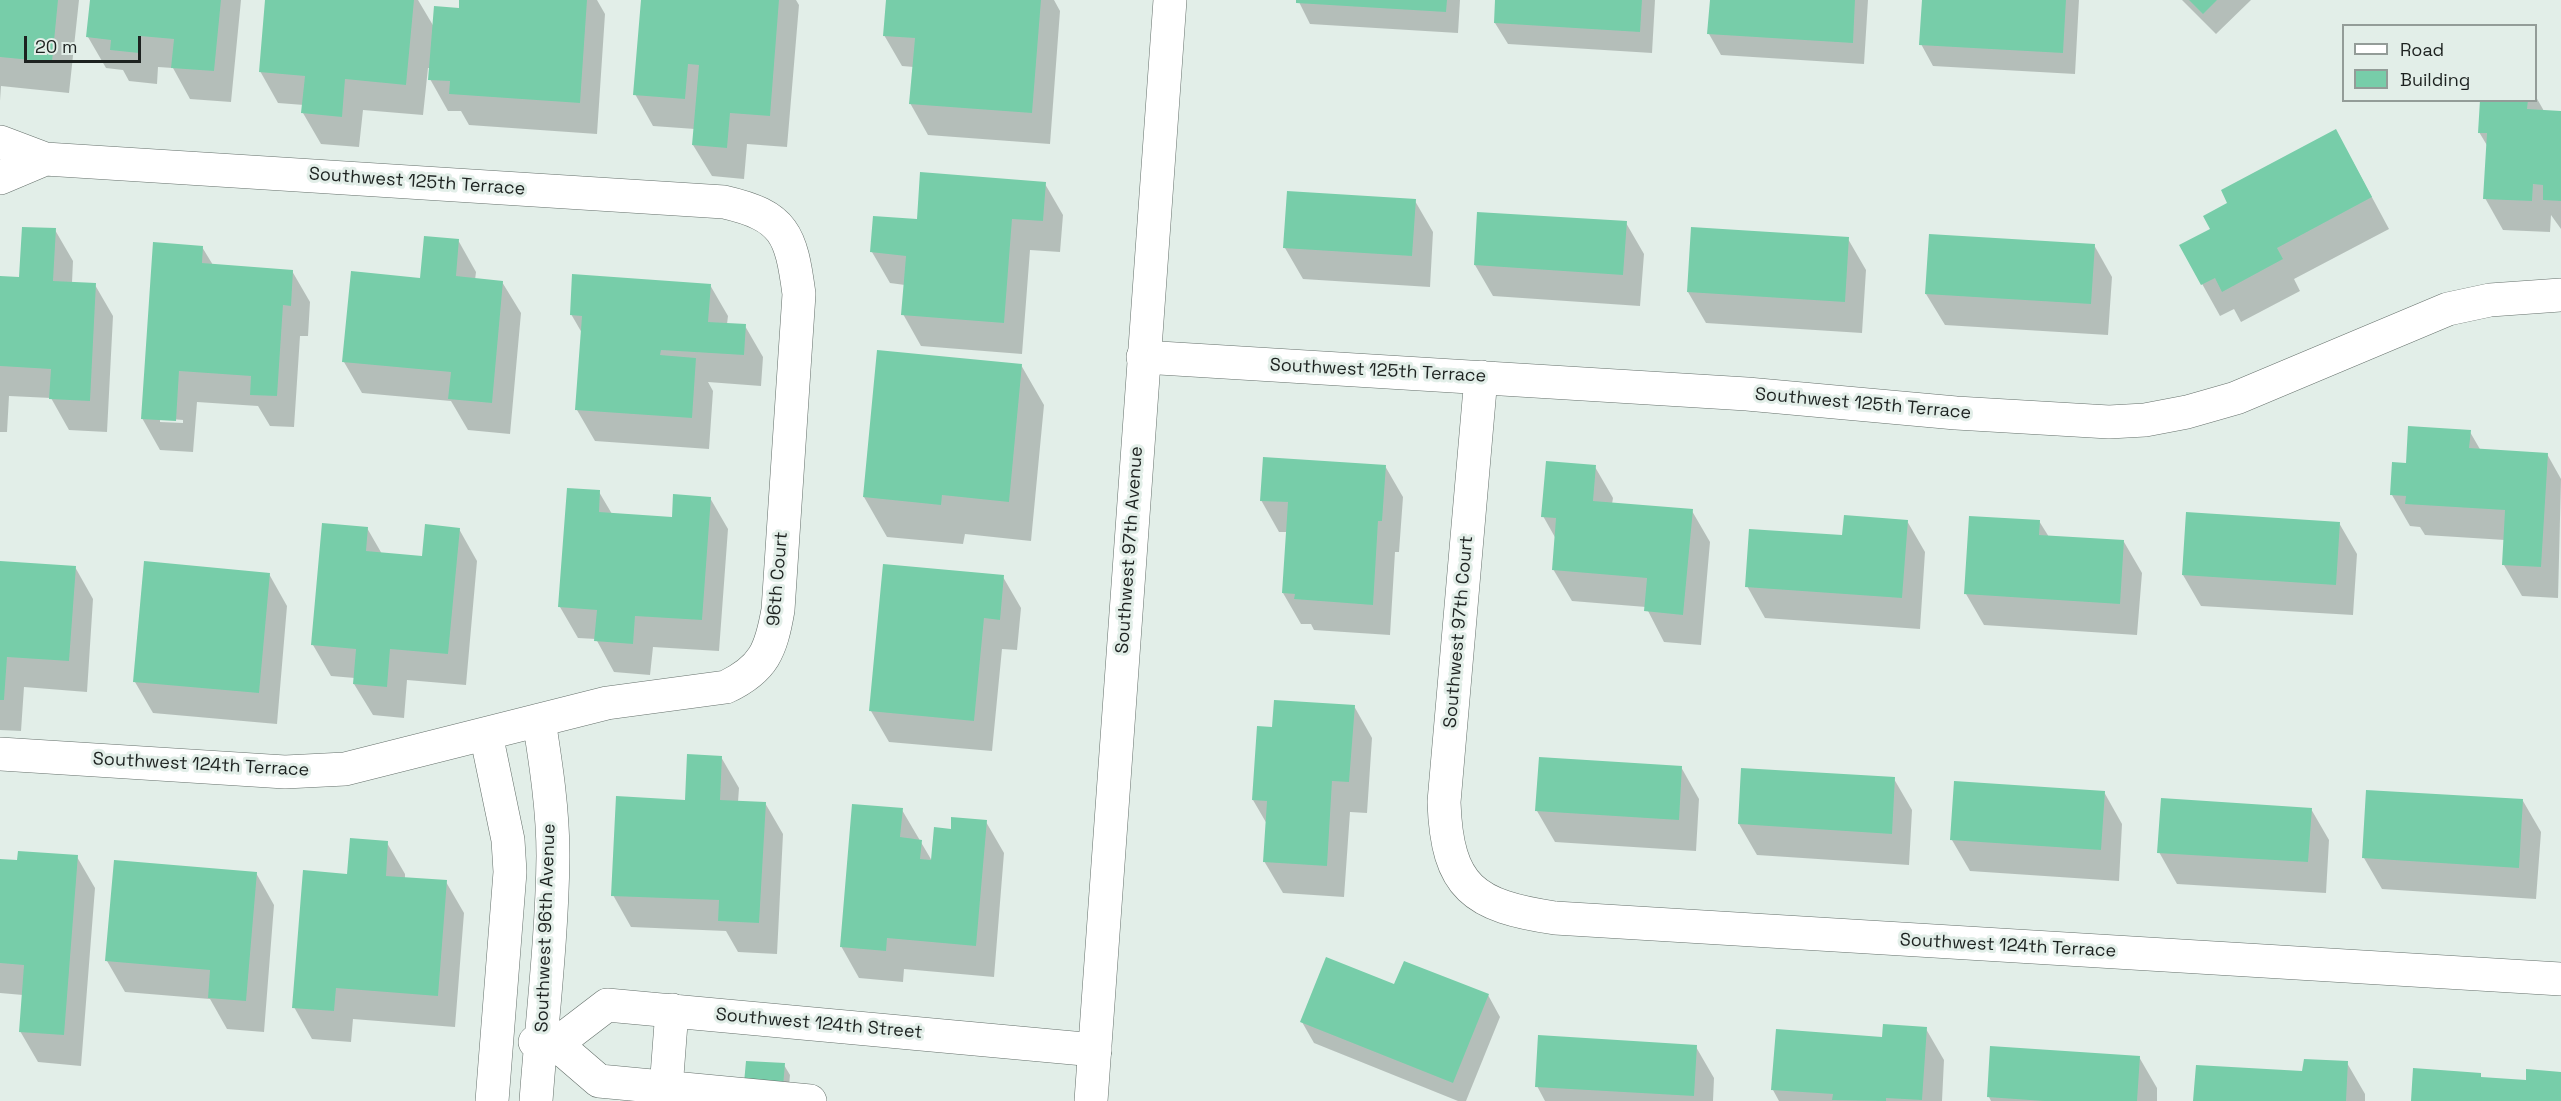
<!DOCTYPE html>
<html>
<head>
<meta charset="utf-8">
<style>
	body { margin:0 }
	#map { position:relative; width:2561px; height:1101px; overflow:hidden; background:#e2eee8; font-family:"Space Grotesk",sans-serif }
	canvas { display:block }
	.legend { position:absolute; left:2342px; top:24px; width:195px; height:78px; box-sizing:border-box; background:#e2eee8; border:2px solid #939c98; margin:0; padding:8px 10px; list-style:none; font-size:18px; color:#1d2220 }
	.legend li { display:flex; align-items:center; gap:12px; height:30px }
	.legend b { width:30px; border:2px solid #939c98 }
	.scale { position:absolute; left:24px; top:36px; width:117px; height:27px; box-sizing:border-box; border:3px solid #1d2220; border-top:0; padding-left:8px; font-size:18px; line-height:21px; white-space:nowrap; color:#1d2220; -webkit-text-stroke:4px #e2eee8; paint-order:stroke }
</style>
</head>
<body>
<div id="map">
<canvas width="2561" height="1101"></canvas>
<ul class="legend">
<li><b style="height:8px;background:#fff"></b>Road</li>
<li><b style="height:16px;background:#77cda9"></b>Building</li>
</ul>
<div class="scale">20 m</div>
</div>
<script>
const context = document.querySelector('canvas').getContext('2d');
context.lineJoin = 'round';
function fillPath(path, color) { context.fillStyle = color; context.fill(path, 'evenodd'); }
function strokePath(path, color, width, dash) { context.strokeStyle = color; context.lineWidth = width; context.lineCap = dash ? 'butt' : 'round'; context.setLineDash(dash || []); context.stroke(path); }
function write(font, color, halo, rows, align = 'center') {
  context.font = font + ' "Space Grotesk",sans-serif'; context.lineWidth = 6; context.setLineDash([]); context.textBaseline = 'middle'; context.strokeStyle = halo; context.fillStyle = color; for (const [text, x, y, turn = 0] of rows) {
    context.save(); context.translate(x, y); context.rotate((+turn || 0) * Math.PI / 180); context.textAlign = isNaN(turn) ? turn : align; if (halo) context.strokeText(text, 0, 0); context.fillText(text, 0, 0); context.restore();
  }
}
const shadow = new Path2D(`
	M0,0H79L69,93L1,86L0,101Z
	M92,0H241L231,102L190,99L173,68L158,67L157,84L129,81L123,70L106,68L88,37Z
	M267,0H418L434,27L460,9L461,0H597L605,14L597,134L469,125L461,111H448L430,79L431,68H428L423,115L363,110L359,147L321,144L303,113L304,105L278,103L260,71Z
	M643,0H796L799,5L787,147L747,144L744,179L712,176L693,145L695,129L653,126L635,94Z
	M887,0H1054L1060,11L1050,144L928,135L910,103L914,67L902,66L884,35Z
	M1298,0H1460L1458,33L1310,24Z
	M1497,0H1655L1652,53L1508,44L1495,23Z
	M1711,0H1868L1864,64L1721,55L1709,34Z
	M1924,0H2079L2075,74L1933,66L1921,44Z
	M2182,0H2251L2216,34Z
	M2536,97L2544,111L2561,112V229L2551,215L2550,232L2503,230L2485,198L2488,147L2479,132L2481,100H2536Z
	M2353,162L2389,229L2294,279L2300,291L2241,322L2234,309L2220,316L2181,246Z
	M1045,184L1063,215L1060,252L1030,250L1022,354L921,346L903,314L905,285L890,283L872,252L918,221Z
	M1415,201L1433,232L1430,287L1303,279L1285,248Z
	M1626,223L1644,254L1640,306L1493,296L1475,265Z
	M55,230L73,261L72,283L95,285L113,316L107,432L69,430L51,398L9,396L7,432H0V277L21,279Z
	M1848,239L1866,270L1862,333L1706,323L1688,292Z
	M458,240L476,272L475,280L502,282L521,313L510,434L468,430L451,401L362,393L344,362Z
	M2094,245L2112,277L2108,335L1945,325L1926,294Z
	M202,247L213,265L292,271L310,302L308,336H300L294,427L270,426L258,406L197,402L193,452L160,450L142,418ZM160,418L183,420V423L160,422Z
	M710,285L728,316L727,324L745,326L763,357L761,386L708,382L713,391L709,449L595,441L577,410L582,333L571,314Z
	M1021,365L1044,405L1031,541L965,534L963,544L887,537L864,497Z
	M2470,432L2481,451L2547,454L2561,479L2558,598L2522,596L2504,565L2505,540L2425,535L2420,527L2410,526L2392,495Z
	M1385,466L1403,497L1399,552H1395L1390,635L1314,630L1311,624H1301L1283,593L1287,532H1279L1261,500Z
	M1595,467L1613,498L1612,504L1692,511L1710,542L1701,645L1664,642L1646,607L1572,601L1553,569L1556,539L1543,516Z
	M599,492L612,514L673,518L710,498L728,529L719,651L653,647L650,675L614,672L596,639L578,638L560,607Z
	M1907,521L1925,552L1920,629L1765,618L1747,586L1843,537Z
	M2039,521L2049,537L2124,542L2142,573L2137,635L1984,625L1966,594Z
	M2339,523L2357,554L2353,615L2201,606L2183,575Z
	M367,528L382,554L424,557L459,529L477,561L466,685L407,680L404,718L373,715L354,684L355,678L331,676L313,645Z
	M0,562L75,567L93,599L87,692L24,687L21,731L0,730Z
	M269,574L287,606L277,724L153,713L135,682Z
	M1003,577L1021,608L1017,650L1002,649L992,751L889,742L871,711Z
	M1354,706L1372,738L1367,813L1350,812L1344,897L1283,893L1264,861L1267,824L1253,800L1273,728Z
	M721,757L739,788L738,802L765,803L783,834L777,954L738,952L726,931L631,927L613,895Z
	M1681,767L1699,799L1696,851L1555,842L1537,811Z
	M1894,779L1912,810L1909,865L1757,855L1739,824Z
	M2104,792L2122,824L2119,881L1970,871L1952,840Z
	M2523,801L2541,832L2536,899L2382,889L2364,858Z
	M2311,809L2329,840L2326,893L2177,884L2159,852Z
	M902,810L932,861L952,831L986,822L1004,853L994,977L904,969L903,982L859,978L841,946Z
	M387,843L405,874V879L446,882L464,913L455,1027L353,1019L351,1042L312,1039L294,1007L348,875Z
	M77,857L95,888L81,1066L38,1062L20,1031L23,995L0,993V861L19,862Z
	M256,873L274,905L264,1032L227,1029L210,999L125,992L107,961Z
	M1395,986L1488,995L1500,1017L1466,1101H1458L1314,1043L1302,1022Z
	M1926,1029L1944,1060L1942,1101H1779L1773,1090L1883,1039Z
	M1696,1047L1714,1078L1713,1101H1545L1537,1086Z
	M2139,1057L2157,1088V1101H1991L1989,1097Z
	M747,1062L784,1065L790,1075L788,1097Z
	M2347,1063L2365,1094V1101H2195Z`);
const building = new Path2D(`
	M0,0H58L52,62L0,57Z
	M90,0H221L214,71L171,68L174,39L140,36L139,53L110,50L111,40L86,37Z
	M265,0H414L406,85L345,79L342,117L301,113L305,76L259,72Z
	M459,0H587L580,103L449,94L450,81L428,80L434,6L459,8Z
	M641,0H779L770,116L730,113L727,148L692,145L699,65L688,64L685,99L633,95Z
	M886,0H1041L1032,113L909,104L915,38L883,36Z
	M1296,0H1447L1446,12L1296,3Z
	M1495,0H1642L1640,32L1494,23Z
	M1710,0H1855L1853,43L1707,34Z
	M1922,0H2066L2063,53L1919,45Z
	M2189,0H2217L2203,14Z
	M2480,100H2528L2527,109L2561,111V201L2543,200V185L2533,184L2532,201L2483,199L2487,133H2478Z
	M2336,129L2372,197L2277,248L2283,259L2222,292L2215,278L2201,285L2179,245L2210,229L2203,216L2227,203L2221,190Z
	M920,172L1046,182L1043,221L1012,219L1004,323L901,315L906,256L870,252L873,216L917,219Z
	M1287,191L1416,199L1412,256L1283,248Z
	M1477,212L1627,221L1623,275L1474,265Z
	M22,227L56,228L53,281L96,283L90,401L49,399L51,369L0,366V276L19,277Z
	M1691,227L1849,237L1845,302L1687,292Z
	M1929,234L2095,244L2091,304L1925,294Z
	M424,236L459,239L456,276L503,281L492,403L448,399L451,372L342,362L351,271L420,278Z
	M153,242L203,246L202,263L293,270L291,306L283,305L277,396L250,395L251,376L179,371L176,421L141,419Z
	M572,274L711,284L708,322L746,324L744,355L661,350L660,355L696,358L692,418L575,410L582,316L570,315Z
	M877,350L1022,364L1009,502L942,495L941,505L863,497Z
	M2408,426L2471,430L2469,448L2548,453L2541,567L2502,565L2505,510L2405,504L2406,496L2390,495L2392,462L2406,463Z
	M1263,457L1386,465L1382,521H1378L1373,605L1294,599L1295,594L1282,593L1288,502L1260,501Z
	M1546,461L1596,465L1593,501L1693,509L1683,615L1644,611L1647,578L1552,570L1556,518L1541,517Z
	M567,488L600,490L599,512L672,517L673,494L711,497L702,620L635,616L633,644L594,641L597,610L558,607Z
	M2186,512L2340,522L2336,585L2182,575Z
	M1844,515L1908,520L1902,598L1745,587L1749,529L1842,535Z
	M1969,516L2040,520L2039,535L2124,540L2120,604L1964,594Z
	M322,523L368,527L366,551L422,556L425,524L460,528L448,654L390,649L387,687L353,684L356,649L311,645Z
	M0,561L76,566L69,661L7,657L4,700H0Z
	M144,561L270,573L259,693L133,682Z
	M883,564L1004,575L1000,620L984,618L974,721L869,711Z
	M1274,700L1355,705L1349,782L1332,781L1327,866L1263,862L1267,801L1252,800L1257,726L1272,727Z
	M687,754L722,756L720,800L766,802L759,923L718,921L719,900L611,896L616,796L685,800Z
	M1539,757L1682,766L1679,820L1535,811Z
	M1741,768L1895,777L1892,834L1738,824Z
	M1954,781L2105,791L2101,850L1950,840Z
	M2366,790L2523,799L2519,868L2362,858Z
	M2161,798L2312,808L2308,862L2157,853Z
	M852,804L903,808L900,837L922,840L920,859L931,860L934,827L951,829V817L987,820L976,946L887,938L886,951L840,947Z
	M350,838L388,841L386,876L447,880L438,996L336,988L334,1011L292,1008L303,870L347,874Z
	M18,851L78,855L64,1035L19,1032L24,965L0,963V859L17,860Z
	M114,860L257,872L246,1001L208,998L210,970L105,961Z
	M1326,957L1394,984L1404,961L1489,994L1453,1083L1300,1022Z
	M1883,1024L1927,1027L1922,1100L1886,1098V1101L1832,1100L1833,1094L1771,1090L1776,1029L1882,1037Z
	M1538,1035L1697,1045L1694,1096L1535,1087Z
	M1990,1046L2140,1056L2137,1101H2044L1987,1097Z
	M2304,1059L2348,1061L2346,1101H2193L2196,1065L2302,1071Z
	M746,1061L785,1063L783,1087L744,1083Z
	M2413,1068L2481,1073V1077L2526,1080V1069L2561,1072V1101H2411Z`);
const street = new Path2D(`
	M0,142L45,159L724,202C785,216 791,234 799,294L778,610C771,650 764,669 726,687L607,703L345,769L285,772L0,754
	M0,178L45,159
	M1143,357L1747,394L1956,413L2109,422L2145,420L2187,412L2236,398L2448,309L2490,300L2561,295
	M1481,377L1444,802C1447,888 1474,906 1555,918L2561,979
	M486,734L508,840L510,872L492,1101
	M535,1042L556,1044L599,1081L810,1101
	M556,1044L607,1005L1095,1050
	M666,1089L672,1010
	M536,1101C542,1019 552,938 553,856C553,810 546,765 539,720`);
const secondary = new Path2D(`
	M1091,1101L1170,0`);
const streetNames = [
	["Southwest 125th Terrace",417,182,4],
	["Southwest 125th Terrace",1378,371,3],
	["Southwest 125th Terrace",1863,404,5],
	["Southwest 97th Avenue",1130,550,-86],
	["96th Court",778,579,-85],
	["Southwest 97th Court",1459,632,-85],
	["Southwest 124th Terrace",201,765,3],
	["Southwest 96th Avenue",546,928,-88],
	["Southwest 124th Terrace",2008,946,3],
	["Southwest 124th Street",819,1024,5]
];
fillPath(shadow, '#0003');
fillPath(building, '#77cda9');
strokePath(street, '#65706b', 34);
strokePath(secondary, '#65706b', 34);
strokePath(street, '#fff', 33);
strokePath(secondary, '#fff', 33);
write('18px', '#1d2220', '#e2eee8', streetNames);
</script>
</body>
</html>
